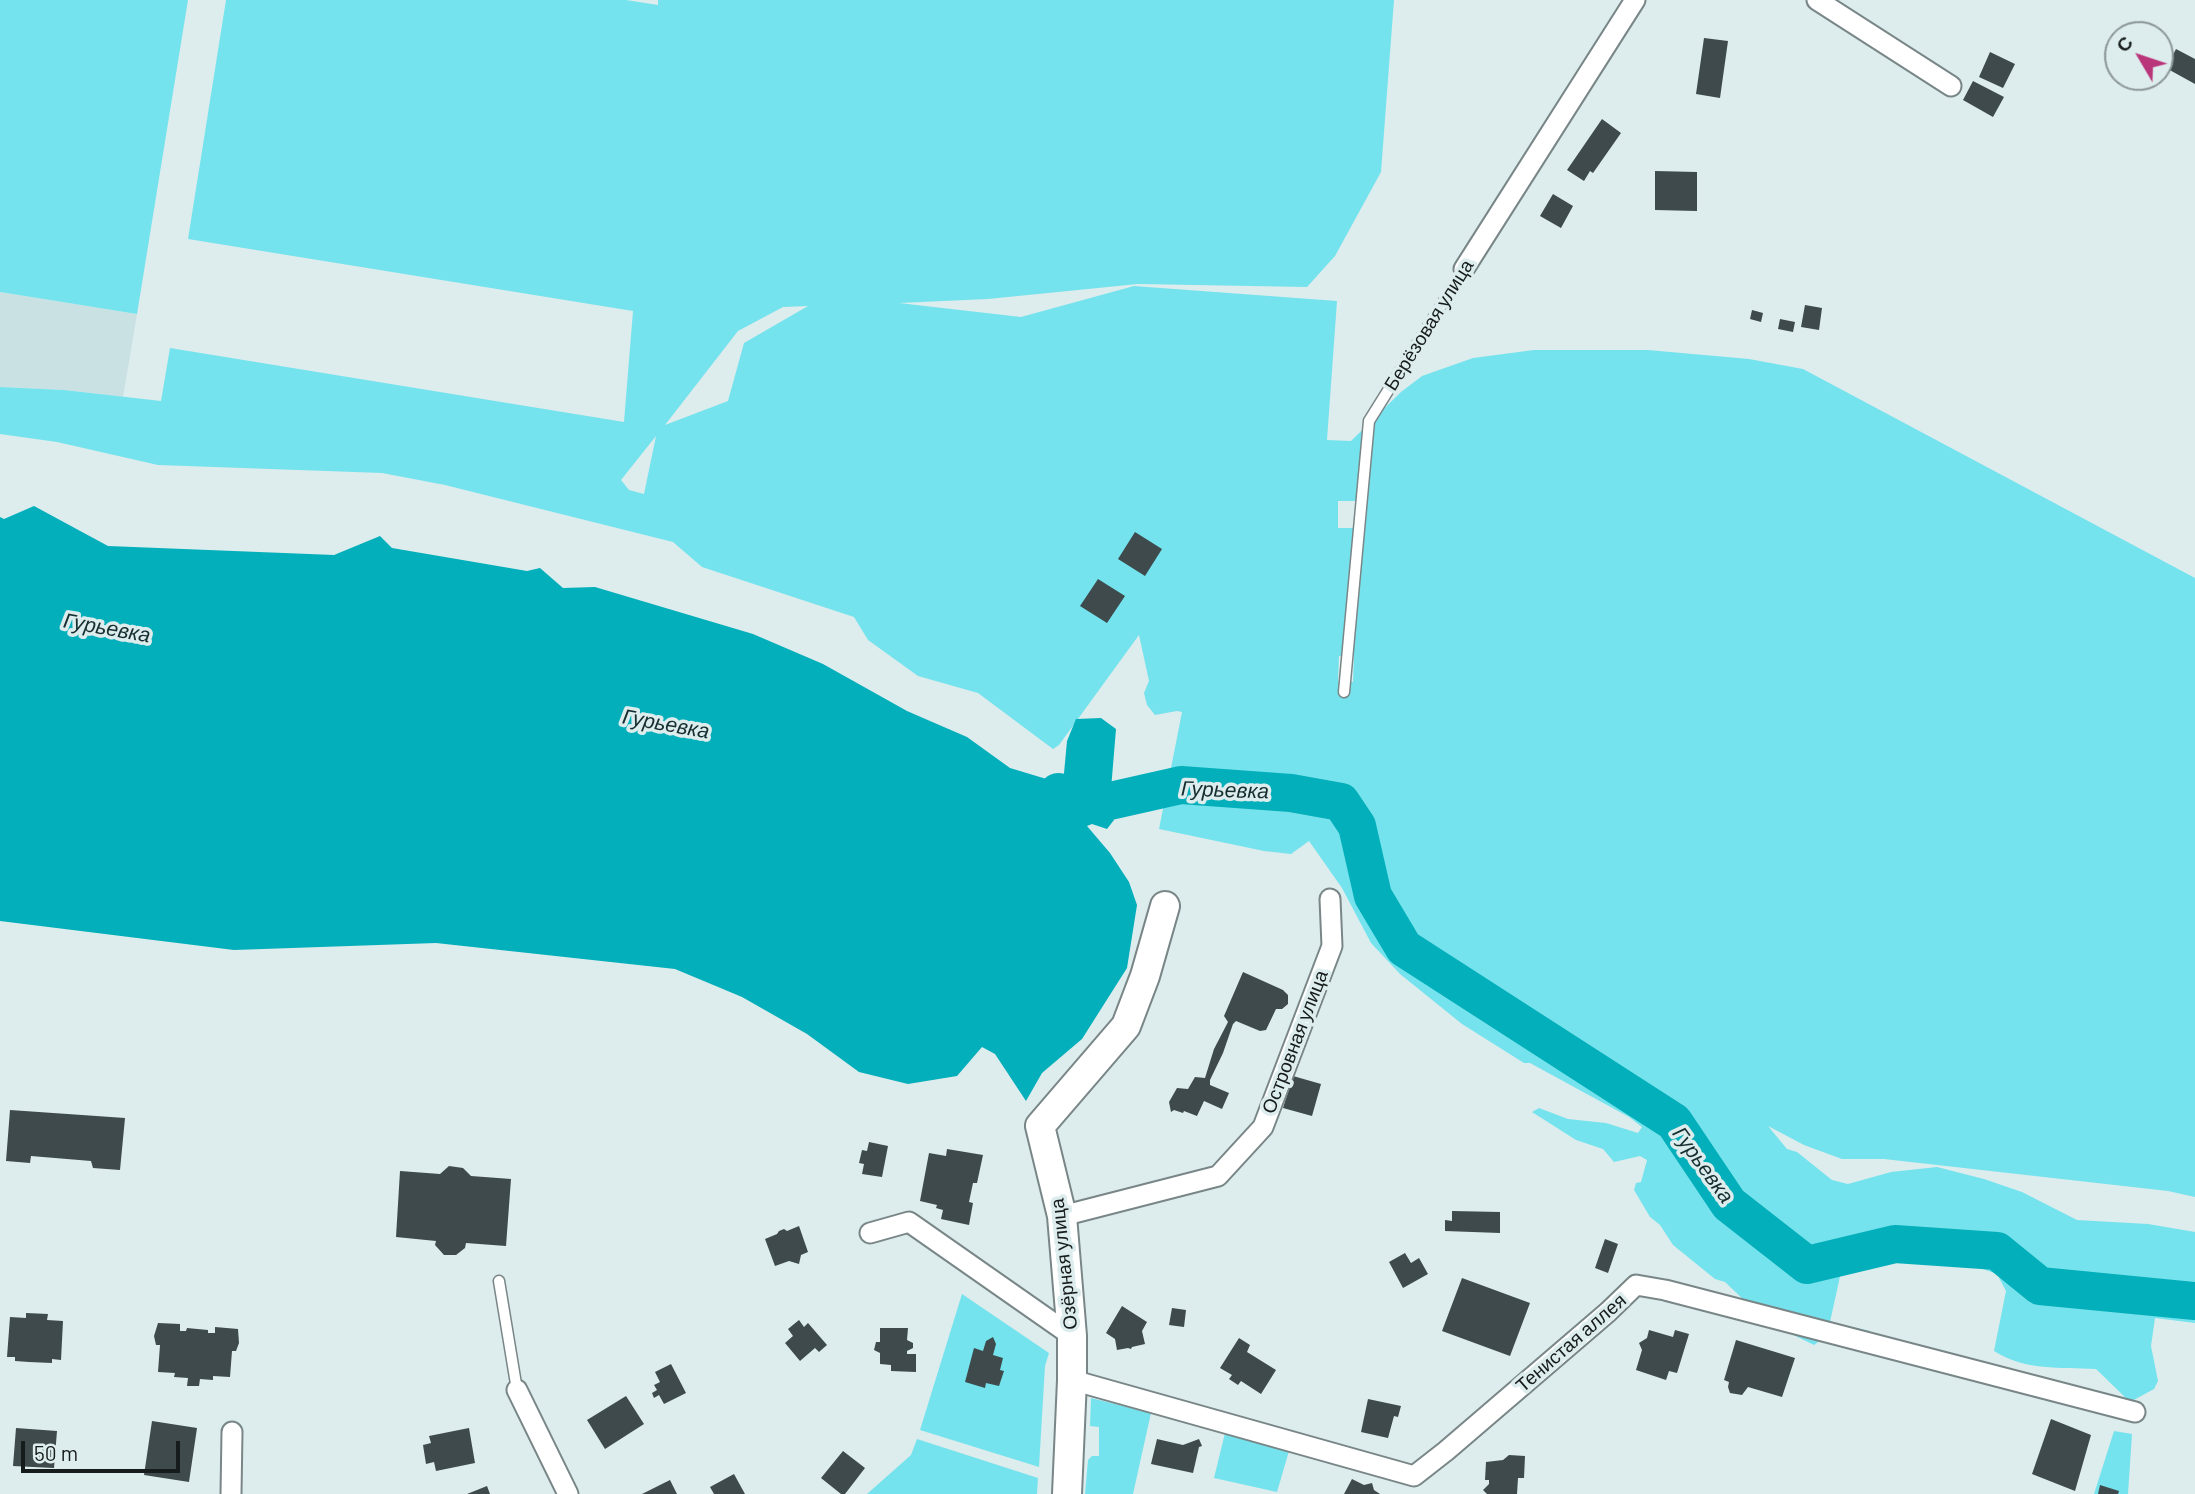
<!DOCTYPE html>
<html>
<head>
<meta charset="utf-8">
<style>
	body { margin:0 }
	#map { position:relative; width:2195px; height:1494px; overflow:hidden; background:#ddeced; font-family:Barlow,sans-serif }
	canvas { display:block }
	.north { position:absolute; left:2104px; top:21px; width:70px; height:70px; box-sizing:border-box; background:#ddeced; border:2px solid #8d9899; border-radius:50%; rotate:309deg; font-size:19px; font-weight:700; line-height:28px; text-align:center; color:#161b1b }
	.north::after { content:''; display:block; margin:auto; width:24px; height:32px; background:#ba367b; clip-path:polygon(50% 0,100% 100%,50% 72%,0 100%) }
	.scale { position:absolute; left:21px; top:1441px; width:159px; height:32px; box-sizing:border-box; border:4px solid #161b1b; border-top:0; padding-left:9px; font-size:21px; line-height:24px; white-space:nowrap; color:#161b1b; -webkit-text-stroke:5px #ddeced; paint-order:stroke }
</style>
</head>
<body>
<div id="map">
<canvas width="2195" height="1494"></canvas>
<div class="north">С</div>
<div class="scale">50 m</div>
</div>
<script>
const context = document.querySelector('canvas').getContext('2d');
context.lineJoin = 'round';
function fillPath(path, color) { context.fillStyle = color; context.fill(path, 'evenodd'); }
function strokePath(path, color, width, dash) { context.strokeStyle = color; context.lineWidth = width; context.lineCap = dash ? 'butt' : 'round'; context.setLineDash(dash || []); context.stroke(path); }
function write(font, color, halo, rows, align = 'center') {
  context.font = font + ' Barlow,sans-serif'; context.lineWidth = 7; context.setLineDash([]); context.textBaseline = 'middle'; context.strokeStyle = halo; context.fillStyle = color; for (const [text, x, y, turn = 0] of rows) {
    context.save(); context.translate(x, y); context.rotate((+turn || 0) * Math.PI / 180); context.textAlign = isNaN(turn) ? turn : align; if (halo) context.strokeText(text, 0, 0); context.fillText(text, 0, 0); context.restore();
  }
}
const built = new Path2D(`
	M0,292L137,314L123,397L64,390L0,387Z`);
const green = new Path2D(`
	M0,0H188L137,314L0,292Z
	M226,0H626L658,5V0H1394L1381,172L1335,256L1307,287L1138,284L988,299L899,303L1021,317L1134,286L1337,301L1327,440L1351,441L1401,392L1422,376L1473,358L1534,350H1648L1749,359L1803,369L2195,578V1197L2168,1191L1884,1159H1842L1804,1145L1768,1126L1787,1149L1797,1152L1832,1180L1848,1184L1891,1172L1937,1167L1984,1179L2022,1192L2077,1220L2148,1224L2195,1232V1323L2155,1318L2151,1346L2158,1381L2154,1389L2130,1402L2096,1369C2059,1367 2026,1371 1994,1351L2006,1291L1997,1274L1958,1260H1900L1841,1272L1830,1322L1870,1331L1834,1337L1828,1335L1814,1345L1767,1322L1725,1282L1715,1279L1673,1245L1660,1225L1650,1217L1634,1190L1636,1183L1641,1182L1647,1160L1640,1156L1614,1162L1603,1149L1576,1140L1532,1112L1539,1108L1568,1119L1606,1123L1638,1133L1642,1127L1629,1117L1530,1063H1524L1462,1024L1400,974L1371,943L1342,888L1309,841L1291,854L1264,851L1159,829L1182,712L1177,711L1155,715L1147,705L1144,693L1149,681L1139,635L1059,745L1053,749L978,693L918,676L868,640L854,617L702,567L673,542L445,485L382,473L158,465L57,442L0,434V387L64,390L161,401L170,348L624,422L633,311L188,239ZM808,306L744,343L728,401L665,425L738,331L783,307ZM656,436L644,494L629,490L621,480ZM1338,501H1358V528H1338ZM1339,656H1354L1353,682L1338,681Z
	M962,1294L1049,1353L1045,1366L1039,1467L920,1430Z
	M1091,1398L1151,1413L1133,1494H1085L1088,1460L1092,1456H1099V1427L1090,1426Z
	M2114,1431L2132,1434L2128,1494H2094Z
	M1225,1433L1289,1451L1277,1492L1214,1478Z
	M917,1439L1038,1478L1037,1494H867L911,1455Z`);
const water = new Path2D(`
	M34,506L108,546L334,555L380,536L392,548L527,571L540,568L563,588L595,587L753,634L823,664L907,711L967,737L1010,768L1063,784L1067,741L1076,719L1101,718L1116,729L1110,801L1114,820L1107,829L1092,824L1087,826L1110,853L1129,882L1137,905L1127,968L1082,1039L1042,1073L1026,1101L995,1054L982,1047L957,1076L908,1084L859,1072L807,1034L742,997L675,969L436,943L234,950L0,921V517L4,519Z`);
const river = new Path2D(`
	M1058,792L1110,801L1181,785L1291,793L1341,802L1357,826L1373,896L1404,948L1674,1122L1729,1204L1807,1265L1895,1244L1997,1251L2040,1286L2195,1301`);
const building = new Path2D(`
	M1704,38L1728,41L1720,98L1696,94Z
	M2176,49L2195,59V84L2166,68Z
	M1990,52L2015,64L2003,88L1979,77Z
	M1973,81L2004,97L1993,117L1963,100Z
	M1602,119L1621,133L1593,173L1590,171L1584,181L1567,170Z
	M1655,171L1697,172V211L1655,210Z
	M1553,194L1573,206L1561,228L1540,216Z
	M1805,305L1822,308L1819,330L1801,327Z
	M1752,310L1763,313L1761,322L1750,319Z
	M1780,319L1795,322L1793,332L1778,329Z
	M1135,532L1162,549L1145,576L1118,559Z
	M1098,579L1125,596L1107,623L1080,606Z
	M1243,972L1283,990L1288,995V1004L1282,1009H1276L1266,1030L1260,1031L1236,1021L1233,1024L1223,1053L1210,1080V1085L1229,1093L1222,1109L1204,1101L1197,1116L1184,1111L1183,1113L1174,1110L1171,1112L1169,1102L1177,1088L1188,1089L1195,1077L1205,1078L1214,1049L1228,1022L1224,1016Z
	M1293,1076L1321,1084L1312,1116L1283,1108Z
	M10,1110L125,1118L120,1170L93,1168L91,1161L31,1156L30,1163L6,1161Z
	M869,1142L888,1146L882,1177L862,1174L864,1164L859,1163L862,1150L867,1151Z
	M947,1149L983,1155L977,1183H973L969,1202L973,1203L969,1225L941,1219L943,1210L936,1208L937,1205L920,1201L929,1153L946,1156Z
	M449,1166L463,1168L471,1176L511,1179L506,1246L466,1243L465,1248L456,1255H444L435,1245L436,1241L396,1237L400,1171L440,1174Z
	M1452,1211L1500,1212V1233L1445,1231V1220L1452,1221Z
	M799,1226L808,1252L801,1255L799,1264L789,1261L775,1266L765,1239L777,1234L779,1231L784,1229L787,1231Z
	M1605,1239L1618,1244L1608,1273L1595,1268Z
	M1405,1253L1411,1263L1419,1258L1428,1274L1403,1288L1389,1262Z
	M1462,1278L1530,1303L1510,1356L1442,1331Z
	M1122,1306L1147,1322L1142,1331L1145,1344L1132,1347L1131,1349L1128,1348L1117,1350L1115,1339L1106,1333Z
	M1172,1308L1186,1310L1184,1327L1169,1325Z
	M26,1313L48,1314L47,1320L63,1321L61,1360L52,1359V1363L29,1362L15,1361V1357H7L10,1317L26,1318Z
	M799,1320L804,1327L808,1323L827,1345L819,1352L815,1348L800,1361L785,1343L793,1336L788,1329Z
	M158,1323L180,1324V1331H186L187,1328L208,1330V1333H215V1327L238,1329L239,1343L236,1351H232L230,1377L213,1376V1380L200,1379L199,1386H187L188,1378L174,1377L175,1373L158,1372L160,1345H156L154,1336Z
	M880,1328H908L907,1340L913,1343V1348L907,1351V1354H916V1372L891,1371V1365L880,1364V1353L874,1350L876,1342H880Z
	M1649,1330L1673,1337L1675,1330L1689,1334L1677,1373L1669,1371L1666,1380L1636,1370L1642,1350L1639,1343L1647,1338Z
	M993,1337L996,1344L993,1355L1003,1358L1000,1370L1004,1371L999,1386L986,1383L985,1388L965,1382L974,1348L983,1351L986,1341Z
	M1239,1338L1250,1345L1247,1352L1276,1370L1261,1394L1241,1381L1238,1385L1229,1379L1232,1375L1220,1368Z
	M1736,1340L1795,1358L1782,1397L1748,1387L1742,1395L1730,1393L1728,1387L1729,1382L1724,1380Z
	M671,1364L686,1393L664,1404L659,1395L654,1398L652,1393L657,1390L654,1385L660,1382L655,1372Z
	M626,1396L644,1424L605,1449L587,1420Z
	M1368,1399L1401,1406L1398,1417L1394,1416L1388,1438L1361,1432Z
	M2051,1419L2091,1435L2075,1491L2032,1474Z
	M152,1421L197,1428L189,1482L144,1475Z
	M16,1428L57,1431L54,1468L13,1466Z
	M469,1428L475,1463L436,1471L434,1462L426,1464L423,1445L431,1443L429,1436Z
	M1157,1439L1183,1445L1199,1439L1202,1446L1199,1447L1193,1473L1151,1464Z
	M843,1451L865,1468L845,1494H841L821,1478Z
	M1509,1455L1525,1456L1524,1478H1518L1517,1494H1487L1483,1490L1489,1484V1480H1485L1486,1462L1503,1460Z
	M734,1474L745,1494H714L710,1487Z
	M1352,1479L1364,1485L1372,1483L1374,1490L1380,1494H1344Z
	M670,1480L677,1494H642Z
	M2100,1485L2119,1491L2118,1494H2098Z
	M487,1486L490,1494H467Z`);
const lane = new Path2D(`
	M1344,692L1369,421L1464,269
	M499,1281L517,1390`);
const street = new Path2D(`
	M1817,0L1951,86
	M1464,269L1635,0
	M1062,1216L1218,1176L1263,1127L1332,946L1330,899
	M870,1233L909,1222L1072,1336
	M1072,1380L1414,1476L1446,1451L1608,1312L1636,1285L1665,1290L2135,1412
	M517,1390L568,1494
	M231,1494L232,1432`);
const secondary = new Path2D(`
	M1067,1494L1072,1380V1336L1062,1216L1040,1126L1126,1026L1145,976L1165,906`);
const streetNames = [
	["Берёзовая улица",1429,325,-58],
	["Островная улица",1295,1042,-69],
	["Озёрная улица",1064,1264,-96],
	["Тенистая аллея",1571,1343,-41]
];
const waterNames = [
	["Гурьевка",107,628,10],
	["Гурьевка",666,724,10],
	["Гурьевка",1225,790,2],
	["Гурьевка",1703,1165,54]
];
fillPath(built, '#c9e1e3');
fillPath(green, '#75e3ed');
fillPath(water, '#03afba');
strokePath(river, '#03afba', 38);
fillPath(building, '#3e4a4b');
strokePath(lane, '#798687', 13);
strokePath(street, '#798687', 23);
strokePath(secondary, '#798687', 32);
strokePath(lane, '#fff', 10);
strokePath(street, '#fff', 19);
strokePath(secondary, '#fff', 28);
write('19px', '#161b1b', '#ddeced', streetNames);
write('italic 21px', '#162e30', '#ddeced', waterNames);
</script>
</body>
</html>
